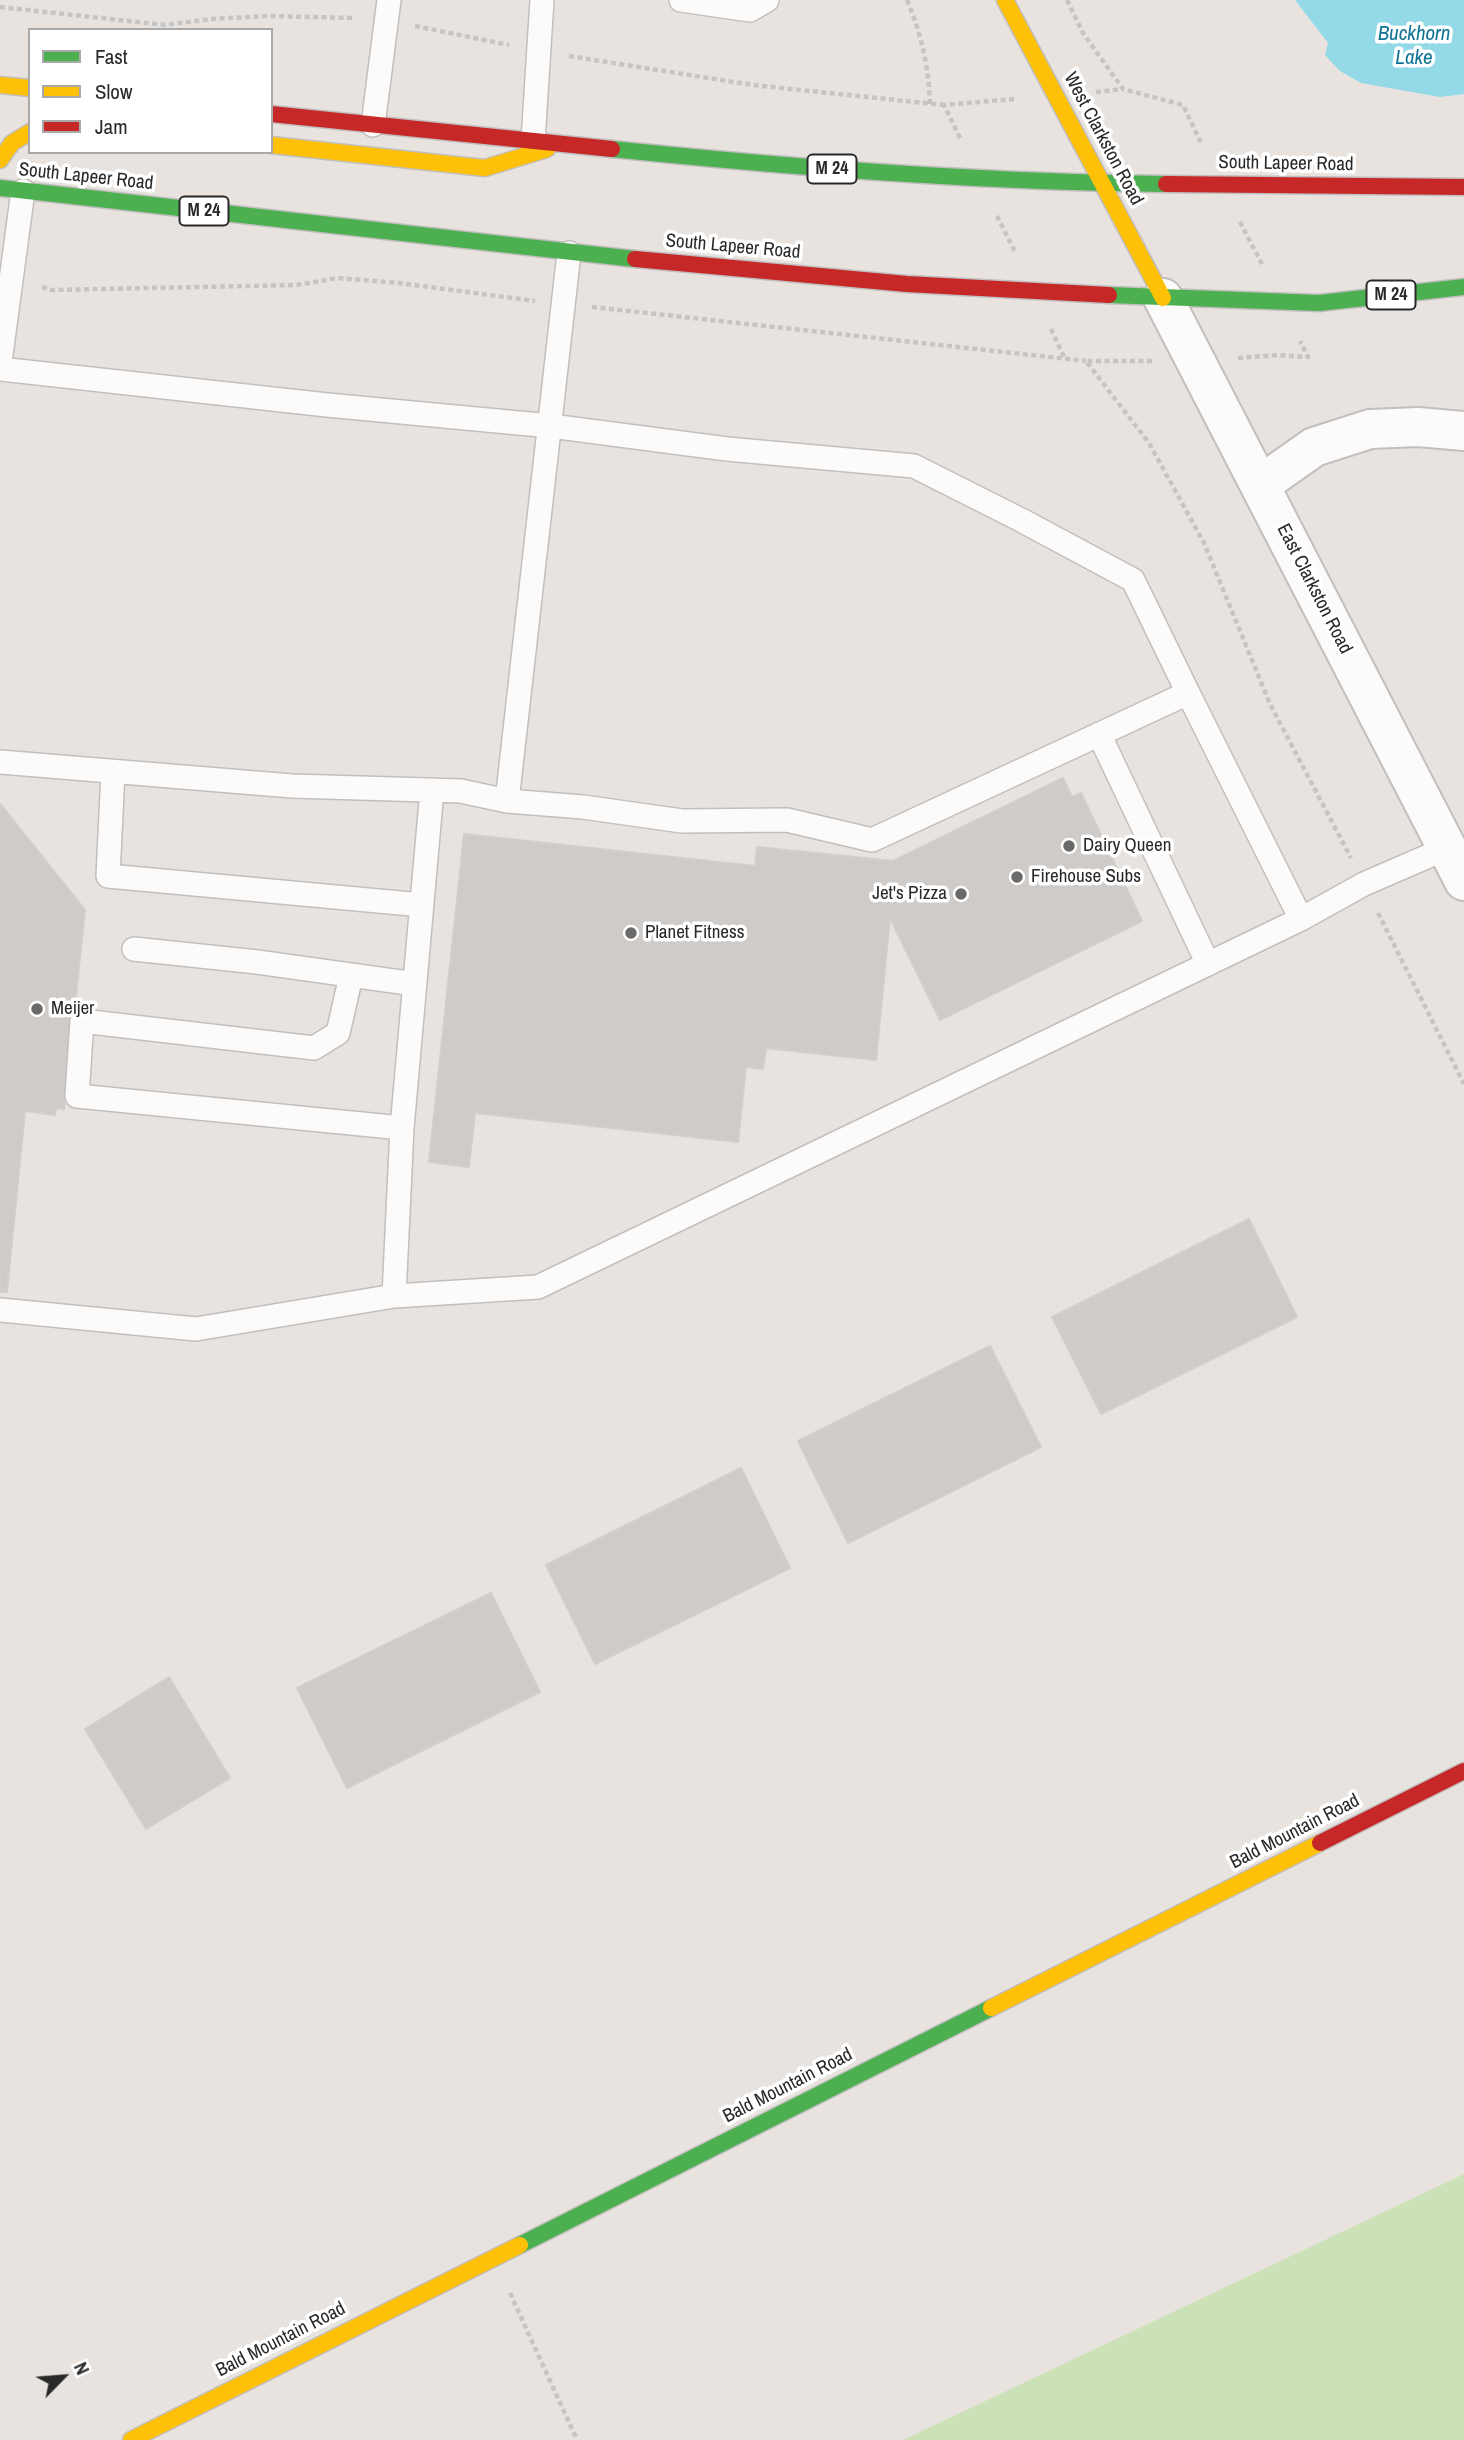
<!DOCTYPE html>
<html>
<head>
<meta charset="utf-8">
<style>
	body { margin:0 }
	#map { position:relative; width:1464px; height:2440px; overflow:hidden; background:#e8e3de; font-family:"Archivo Narrow",sans-serif }
	canvas { display:block }
	.legend { position:absolute; left:28px; top:28px; width:245px; height:126px; box-sizing:border-box; background:#fff; border:2px solid #a9a9a9; margin:0; padding:9px 12px; list-style:none; font-size:21px; color:#292929 }
	.legend li { display:flex; align-items:center; gap:14px; height:35px }
	.legend b { width:35px; border:2px solid #a9a9a9 }
	.north { position:absolute; left:28px; top:2342px; width:70px; height:70px; -webkit-text-stroke:5px #fff; paint-order:stroke; rotate:65deg; font-size:19px; font-weight:700; line-height:28px; text-align:center; color:#292929 }
	.north::after { content:''; display:block; margin:auto; width:24px; height:32px; background:#292929; clip-path:polygon(50% 0,100% 100%,50% 72%,0 100%) }
</style>
</head>
<body>
<div id="map">
<canvas width="1464" height="2440"></canvas>
<ul class="legend">
<li><b style="height:9px;background:#4caf50"></b>Fast</li>
<li><b style="height:9px;background:#ffc107"></b>Slow</li>
<li><b style="height:9px;background:#c62828"></b>Jam</li>
</ul>
<div class="north">N</div>
</div>
<script>
const context = document.querySelector('canvas').getContext('2d');
context.lineJoin = 'round';
function fillPath(path, color) { context.fillStyle = color; context.fill(path, 'evenodd'); }
function strokePath(path, color, width, dash) { context.strokeStyle = color; context.lineWidth = width; context.lineCap = dash ? 'butt' : 'round'; context.setLineDash(dash || []); context.stroke(path); }
function write(font, color, halo, rows, align = 'center') {
  context.font = font + ' "Archivo Narrow",sans-serif'; context.lineWidth = 7; context.setLineDash([]); context.textBaseline = 'middle'; context.strokeStyle = halo; context.fillStyle = color; for (const [text, x, y, turn = 0] of rows) {
    context.save(); context.translate(x, y); context.rotate((+turn || 0) * Math.PI / 180); context.textAlign = isNaN(turn) ? turn : align; if (halo) context.strokeText(text, 0, 0); context.fillText(text, 0, 0); context.restore();
  }
}
const green = new Path2D(`
	M1464,2174V2440H903Z`);
const water = new Path2D(`
	M1295,0H1464V94L1440,97L1361,83L1340,71L1325,55L1328,43Z`);
const building = new Path2D(`
	M1063,778L1072,797L1081,793L1142,921L940,1020L890,918L876,1060L766,1048L763,1069L746,1067L738,1142L475,1113L469,1167L429,1162L464,834L755,866L757,847L893,861Z
	M0,804L85,910L64,1109L56,1108L55,1115L25,1111L7,1292H0Z
	M1249,1219L1297,1317L1101,1414L1052,1317Z
	M990,1346L1041,1447L848,1543L798,1441Z
	M741,1468L790,1568L595,1664L546,1565Z
	M491,1593L540,1692L347,1788L297,1688Z
	M169,1677L230,1778L146,1829L85,1729Z`);
const path = new Path2D(`
	M907,0C921,33 929,68 930,104
	M1067,0L1083,33L1123,89L1183,105L1202,145
	M0,7L165,25L211,19L269,16L354,18
	M415,26L509,45
	M569,56L753,85L944,105
	M1096,92L1123,89
	M960,138L944,105L1014,99
	M997,216L1015,252
	M1240,222L1262,264
	M42,287L51,290L297,285L338,278L399,283L535,301
	M592,307L1086,361
	M1051,329L1065,359
	M1238,358L1277,355L1308,357L1300,341
	M1152,361H1086L1149,443L1204,543L1270,704L1351,858
	M1378,913L1464,1084
	M510,2293L577,2440`);
const lane = new Path2D(`
	M681,0L750,10L767,0
	M373,125L389,0
	M533,141L542,0
	M0,362L23,191
	M0,369L327,405L551,426L727,449L914,466L1021,520L1133,580L1188,693
	M1099,734L1208,964
	M0,762L292,786L461,791L507,801L583,807L682,821L787,820L872,840L1188,693L1301,919
	M113,772L108,876L422,905
	M507,801L569,253
	M134,949L257,962L415,984
	M351,976L338,1033L314,1048L82,1021L77,1096L402,1128
	M394,1296L402,1128L432,790
	M0,1310L196,1329L394,1296L538,1287L1301,919L1364,884L1447,848`);
const street = new Path2D(`
	M1163,298L1464,881
	M1260,485L1314,447L1370,429L1418,427L1464,431`);
const fast = new Path2D(`
	M612,149C796,168 981,182 1166,184
	M0,188L635,259
	M1109,295L1319,303L1464,287
	M520,2245L991,2008`);
const slow = new Path2D(`
	M1005,0L1163,298
	M0,85L30,88
	M271,145L485,168L547,149
	M0,160L12,143L30,132
	M991,2008L1320,1843
	M131,2440L520,2245`);
const jam = new Path2D(`
	M271,114L612,149
	M1166,184L1464,187
	M635,259L907,284L1109,295
	M1320,1843L1464,1771`);
const markers = [
	[1069,846,7,"#6c6a68"],
	[1017,877,7,"#6c6a68"],
	[961,894,7,"#6c6a68"],
	[631,933,7,"#6c6a68"],
	[37,1009,7,"#6c6a68"]
];
const shields = [
	[832,169,49],
	[204,211,49],
	[1391,295,49]
];
const shieldNames = [
	["M 24",832,169],
	["M 24",204,211],
	["M 24",1391,295]
];
const streetNames = [
	["West Clarkston Road",1103,139,62],
	["South Lapeer Road",1286,164,1],
	["South Lapeer Road",86,177,6],
	["South Lapeer Road",733,247,5],
	["East Clarkston Road",1314,589,63],
	["Bald Mountain Road",1295,1832,-27],
	["Bald Mountain Road",788,2086,-27],
	["Bald Mountain Road",281,2340,-27]
];
const poiNames = [
	["Dairy Queen",1083,846],
	["Firehouse Subs",1031,877],
	["Jet's Pizza",947,894,"right"],
	["Planet Fitness",645,933],
	["Meijer",51,1009]
];
const waterNames = [
	["Buckhorn",1414,34],
	["Lake",1414,58]
];
fillPath(green, '#cde1b8');
fillPath(water, '#93d9e7');
fillPath(building, '#cecbc8');
strokePath(building, '#d2ceca', 2);
strokePath(lane, '#c1bfbf', 26);
strokePath(street, '#c1bfbf', 42);
strokePath(fast, '#c1bfbf', 19);
strokePath(slow, '#c1bfbf', 19);
strokePath(jam, '#c1bfbf', 19);
strokePath(path, '#c6c5c5', 4.5, [5, 3.5]);
strokePath(lane, '#fcfbfa', 23);
strokePath(street, '#fcfbfa', 38);
strokePath(fast, '#4caf50', 16);
strokePath(slow, '#ffc107', 16);
strokePath(jam, '#c62828', 16);
for (const [x, y, r, color] of markers) { const dot = new Path2D(); dot.arc(x, y, r, 0, 2 * Math.PI); context.fillStyle = color; context.fill(dot); strokePath(dot, '#fff', 2.5); }
for (const [x, y, w] of shields) { const box = new Path2D(); box.roundRect(x - w / 2, y - 14.5, w, 29, 5); context.fillStyle = '#fff'; context.fill(box); strokePath(box, '#292929', 2); }
write('bold 18px', '#292929', null, shieldNames);
write('19px', '#292929', '#fff', streetNames);
write('19px', '#292929', '#fff', poiNames, 'left');
write('italic 21px', '#107395', '#fff', waterNames);
</script>
</body>
</html>
